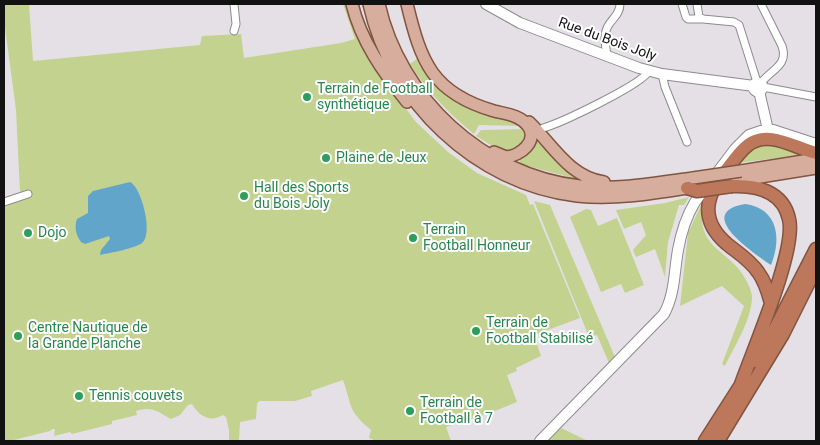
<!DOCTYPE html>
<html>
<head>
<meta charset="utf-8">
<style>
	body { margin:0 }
	#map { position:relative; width:820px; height:445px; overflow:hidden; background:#e4e0e5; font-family:Roboto,sans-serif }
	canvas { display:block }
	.frame { position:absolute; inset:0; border:5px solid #131213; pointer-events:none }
</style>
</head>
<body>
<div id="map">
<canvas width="820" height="445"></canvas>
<div class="frame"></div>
</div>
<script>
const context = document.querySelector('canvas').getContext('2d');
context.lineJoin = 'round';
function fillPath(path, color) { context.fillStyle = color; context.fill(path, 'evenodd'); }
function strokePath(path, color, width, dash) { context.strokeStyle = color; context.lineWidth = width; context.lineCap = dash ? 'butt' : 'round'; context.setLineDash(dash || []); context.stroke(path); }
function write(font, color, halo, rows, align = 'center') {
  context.font = font + ' Roboto,sans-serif'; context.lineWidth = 4; context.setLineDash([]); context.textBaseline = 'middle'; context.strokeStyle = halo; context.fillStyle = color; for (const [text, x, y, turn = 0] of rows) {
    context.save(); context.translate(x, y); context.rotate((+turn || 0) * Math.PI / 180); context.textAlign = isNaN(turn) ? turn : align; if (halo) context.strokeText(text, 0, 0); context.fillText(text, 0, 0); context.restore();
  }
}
const green = new Path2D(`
	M4,4H29L33,61L200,45L202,36L241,34L244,58L341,43L355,39L343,4H349L386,82L416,122L448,152L477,173L526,195L530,205L533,204L580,318L534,335L541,356L516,368L517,371L507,375L517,402L490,413L446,427L451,441H376L369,438L371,430C348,411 352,406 343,380L311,391L312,396L295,401H259L257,404L256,419L240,422L239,440L229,441V430L226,417L223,415C210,423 199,416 192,404L188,405L180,415L171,419C156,411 153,406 136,411L137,415L112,421V424L72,434L70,432L54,436L55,429H52L50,431L10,441H4V207L31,196L29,190L20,192L16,110L4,20Z
	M418,58C432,82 453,104 480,112C488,114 498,114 507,117C513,119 519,123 524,126L479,125L474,134C447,112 428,92 410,64Z
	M526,129V141L511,154L494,147L476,136L481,130H485Z
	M534,136L583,181L570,179L569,177L520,164L519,158Z
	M758,143L778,144L804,155L737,163Z
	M689,197L684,205H679L668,242L665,277L655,249L636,257L633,250L646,235L641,222L624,229L616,210L665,203Z
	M534,201L550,205L615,357L609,363L597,335L589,337Z
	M703,201C694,253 733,248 748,284C750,288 752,293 752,298C751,321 735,345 725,366L722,364L744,306L722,286L680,306L688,233Z
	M586,209L591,210L598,226L617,218L644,285L625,293L621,284L601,292L570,217Z
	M561,428L588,441H547Z`);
const water = new Path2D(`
	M130,182C141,186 154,234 142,243C136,248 110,253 100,255L101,250L110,239L109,236L85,244L81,242C76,235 74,227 77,219L88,213V196L93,191Z
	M745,204C778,208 782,239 771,265C754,253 693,213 745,204Z`);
const street = new Path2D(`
	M234,4L236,24L234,31
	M682,4L686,17L688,19H703
	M697,4L699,17L703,19L734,22L739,25L757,82
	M607,56C606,48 603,36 607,28C611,19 620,15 620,4
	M662,74L665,87L687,142
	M761,83C770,70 789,66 782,46L761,4
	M763,87L816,97
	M543,128C561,123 641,85 649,71
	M4,202L28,194`);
const secondary = new Path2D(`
	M486,4L520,23L639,68L662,74L754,86
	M753.5 87a4.5 4.5 0 1 1 9 0a4.5 4.5 0 1 1-9 0Z
	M759,91L768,130
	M540,441L664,314C675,294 674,272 678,250C681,233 686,217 695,202L735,149L749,135L761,131L773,130L816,144`);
const primary = new Path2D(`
	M352,4C361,41 383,72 407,102
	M369,4C391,102 475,184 577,196C614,200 650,194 687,188
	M379,4C400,98 483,175 580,186C618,190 656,183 693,178
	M407,4C421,62 432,93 494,111C506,114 520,115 528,126C539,141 520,156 506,157L494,152
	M529,122C552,144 569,177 604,182
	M741,171L816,159
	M735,181L816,168`);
const highway = new Path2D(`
	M732,186C756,185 783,191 789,219C797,250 752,352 740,387
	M771,303C768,292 765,281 758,272C750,260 738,253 727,244C698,219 706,194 728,168C734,160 740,151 748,145C768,129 795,148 816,153
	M756,361L776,327L816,249
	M705,441L744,380
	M718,441L783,334L816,268`);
const primaryBridge = new Path2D(`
	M693,178L741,171`);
const highwayBridge = new Path2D(`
	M687,188L697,191L732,186`);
const markers = [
	[307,97,5,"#2e9e5b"],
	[326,158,5,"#2e9e5b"],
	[244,196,5,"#2e9e5b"],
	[28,233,5,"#2e9e5b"],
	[413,238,5,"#2e9e5b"],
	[476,331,5,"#2e9e5b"],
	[18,336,5,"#2e9e5b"],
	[79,396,5,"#2e9e5b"],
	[410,411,5,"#2e9e5b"]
];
const streetNames = [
	["Rue du Bois Joly",607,40,20]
];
const leisureNames = [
	["Terrain de Football",317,89],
	["synthétique",317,105],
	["Plaine de Jeux",336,158],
	["Hall des Sports",254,188],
	["du Bois Joly",254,204],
	["Terrain",423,230],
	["Football Honneur",423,246],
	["Dojo",38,233],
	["Terrain de",486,323],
	["Football Stabilisé",486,339],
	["Centre Nautique de",28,328],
	["la Grande Planche",28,344],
	["Tennis couvets",89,396],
	["Terrain de",420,403],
	["Football à 7",420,419]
];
fillPath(green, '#c4d290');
fillPath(water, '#61a5cb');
strokePath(street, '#8e8a8f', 9);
strokePath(secondary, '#8e8a8f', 12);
strokePath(primary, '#825442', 14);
strokePath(highway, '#825442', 15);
strokePath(street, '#fff', 7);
strokePath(secondary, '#fff', 10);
strokePath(primary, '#d7ae9d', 11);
strokePath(highway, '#bd785c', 12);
strokePath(primaryBridge, '#825442', 14, []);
strokePath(highwayBridge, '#825442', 15, []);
strokePath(primaryBridge, '#d7ae9d', 11);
strokePath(highwayBridge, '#bd785c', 12);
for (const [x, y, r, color] of markers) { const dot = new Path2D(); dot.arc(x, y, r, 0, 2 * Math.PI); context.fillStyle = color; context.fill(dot); strokePath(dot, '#fff', 2); }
write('14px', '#131213', '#fff', streetNames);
write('14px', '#27864d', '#fff', leisureNames, 'left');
</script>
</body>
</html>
